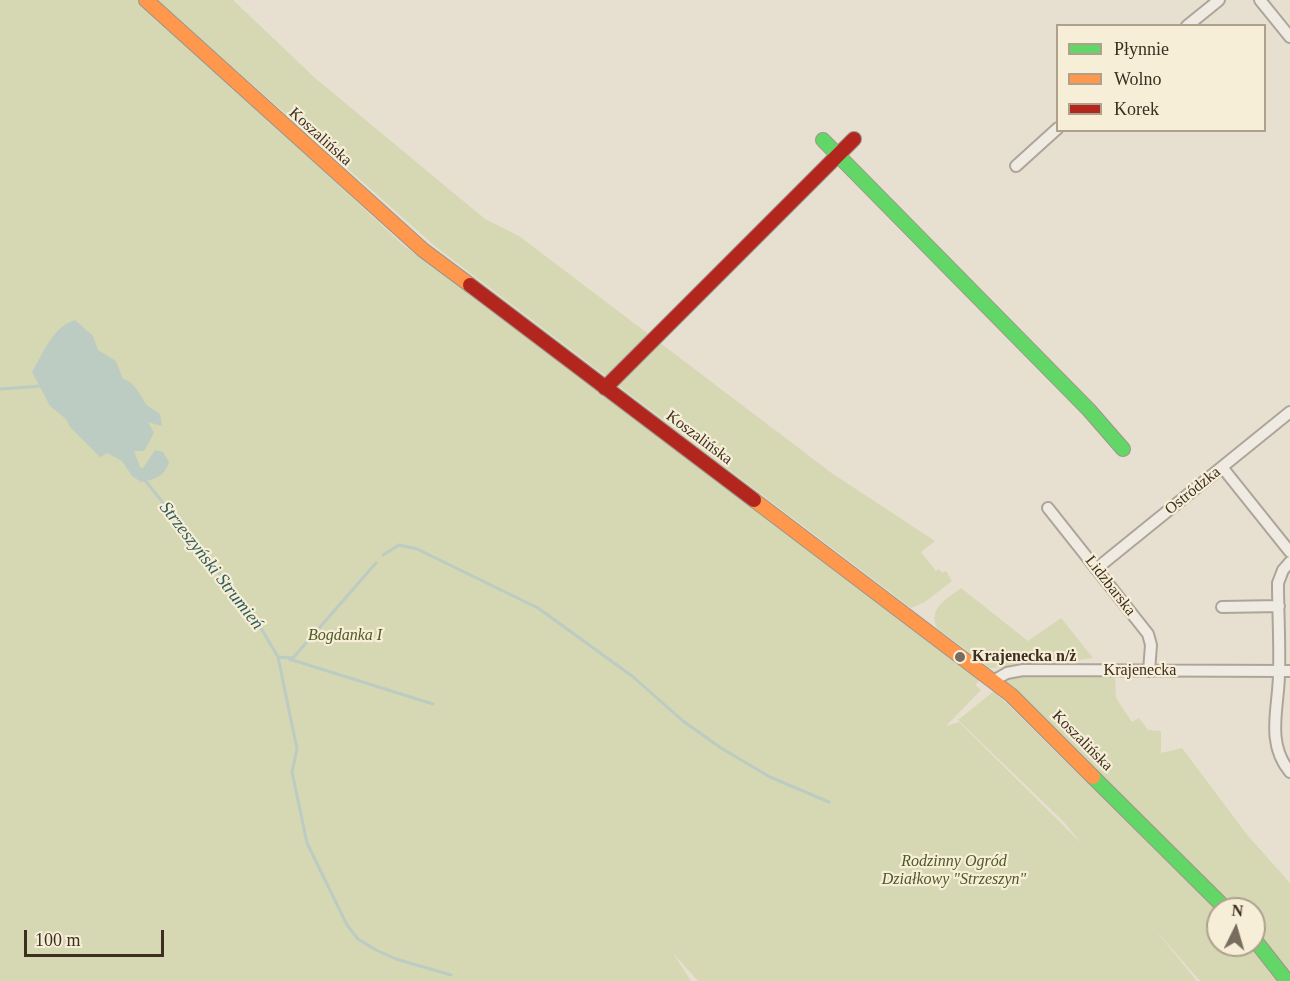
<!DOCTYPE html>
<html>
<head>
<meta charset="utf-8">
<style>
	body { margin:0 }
	#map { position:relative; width:1290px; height:981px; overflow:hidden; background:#e7e0d1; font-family:Georgia,serif }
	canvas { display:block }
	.legend { position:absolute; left:1056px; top:24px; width:210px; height:108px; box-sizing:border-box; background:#f7eed8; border:2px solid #ada18e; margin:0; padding:8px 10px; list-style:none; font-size:18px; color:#3d2e20 }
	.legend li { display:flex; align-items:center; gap:12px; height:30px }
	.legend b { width:30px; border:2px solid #ada18e }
	.north { position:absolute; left:1206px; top:897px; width:60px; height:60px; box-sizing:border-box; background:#f7eed8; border:2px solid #ada18e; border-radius:50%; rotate:5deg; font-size:16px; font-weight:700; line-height:24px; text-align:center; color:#3d2e20 }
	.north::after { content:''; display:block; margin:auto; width:21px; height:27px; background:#786c5e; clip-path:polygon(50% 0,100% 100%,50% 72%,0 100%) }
	.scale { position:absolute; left:24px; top:930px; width:140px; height:27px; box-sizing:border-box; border:3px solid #3d2e20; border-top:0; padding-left:8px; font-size:18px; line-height:21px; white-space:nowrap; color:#3d2e20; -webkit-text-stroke:4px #f7eed8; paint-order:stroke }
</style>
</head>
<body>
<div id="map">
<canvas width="1290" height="981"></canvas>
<ul class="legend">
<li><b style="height:8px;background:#63d668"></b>Płynnie</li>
<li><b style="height:8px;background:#ff974d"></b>Wolno</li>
<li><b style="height:8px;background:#b3261e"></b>Korek</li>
</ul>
<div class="north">N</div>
<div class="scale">100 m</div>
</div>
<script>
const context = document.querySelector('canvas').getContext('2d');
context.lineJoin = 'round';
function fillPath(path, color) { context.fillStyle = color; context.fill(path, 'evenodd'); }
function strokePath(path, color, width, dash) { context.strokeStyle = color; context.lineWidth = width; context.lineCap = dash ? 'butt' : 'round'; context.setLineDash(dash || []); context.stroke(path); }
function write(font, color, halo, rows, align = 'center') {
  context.font = font + ' Georgia,serif'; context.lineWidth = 4.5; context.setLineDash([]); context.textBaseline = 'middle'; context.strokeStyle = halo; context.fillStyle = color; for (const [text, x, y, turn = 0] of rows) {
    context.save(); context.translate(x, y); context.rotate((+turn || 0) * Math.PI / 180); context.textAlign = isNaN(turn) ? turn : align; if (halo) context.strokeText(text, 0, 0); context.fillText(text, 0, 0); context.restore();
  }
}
const green = new Path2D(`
	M0,0H140L403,245L981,679L975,685L981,690L946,726L959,722L1082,844L1063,821L958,720L994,691L1218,912V945H1252L1280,981H1200L1152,926L1197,981H698L673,953L691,981H0Z
	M157,0H233L315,78L485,219L519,236L833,474L935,541L921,552L936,571L939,569L942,573L946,571L952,581L925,602L911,608L436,247Z
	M961,588L1028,641L1061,618L1093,658L1058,663L1059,665L990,668L937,628C928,608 946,600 961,588Z
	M1115,674L1116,698L1132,722L1139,718L1148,730L1161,731V753L1182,748L1248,836L1290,883V978L1254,933V909H1232L1008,688L1007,682L1013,675Z`);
const water = new Path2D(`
	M75,320L93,336L98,350L116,361L123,379C135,382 141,397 147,405C150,408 157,411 160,414L162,426L148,422L154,433L144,451H134L140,467L143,468L155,450L163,452L169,462C165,476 154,480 141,482L132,476L122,461L107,453L100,457L70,427L66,419L50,406L32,372C43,354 53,326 75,320Z`);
const stream = new Path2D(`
	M0,389L43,386
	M144,479L255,618L278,657L297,749L292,772L307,843L347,925L358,939L376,950L396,959L451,975
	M383,555L399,545L417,549L538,608L632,676L683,721L721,748L770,777L829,802
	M278,657L293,658L376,563
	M289,659L433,704`);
const street = new Path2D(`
	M1260,0L1290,37
	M1187,26L1219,0
	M1016,166L1058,128
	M1222,467L1290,552
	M1048,508L1148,634L1151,645L1149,671
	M1290,562L1283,570L1278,583C1278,613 1280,643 1279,673C1279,707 1265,742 1290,772
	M1096,569L1290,412
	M1222,607L1279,606
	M993,681L1007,673L1023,670L1290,671`);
const fast = new Path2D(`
	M823,140L1089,410L1123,449
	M1093,777L1226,909
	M1254,939L1287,981`);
const slow = new Path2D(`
	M146,0L423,250L470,285
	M754,500L1011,695L1093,777`);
const jam = new Path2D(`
	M470,285L754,500
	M605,388L854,139`);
const markers = [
	[960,657,6,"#786c5e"]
];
const streetNames = [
	["Koszalińska",320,137,42],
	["Koszalińska",699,438,37],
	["Ostródzka",1193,491,-39],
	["Lidzbarska",1110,586,52],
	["Krajenecka",1140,671],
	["Koszalińska",1082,741,45]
];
const parkNames = [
	["Bogdanka I",345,636],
	["Rodzinny Ogród",954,862],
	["Działkowy \"Strzeszyn\"",954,880]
];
const poiNames = [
	["Krajenecka n/ż",972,657]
];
const waterNames = [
	["Strzeszyński Strumień",211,566,52]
];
fillPath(green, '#d6d7b3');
fillPath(water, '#bcccc2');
strokePath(stream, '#bcccc2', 3);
strokePath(street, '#ada599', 14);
strokePath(fast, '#9c958a', 16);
strokePath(slow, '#9c958a', 16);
strokePath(jam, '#9c958a', 16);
strokePath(street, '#efebe3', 10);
strokePath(fast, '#63d668', 14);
strokePath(slow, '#ff974d', 14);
strokePath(jam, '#b3261e', 14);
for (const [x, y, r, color] of markers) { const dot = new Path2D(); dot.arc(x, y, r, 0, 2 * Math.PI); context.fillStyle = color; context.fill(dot); strokePath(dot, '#f7eed8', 2); }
write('16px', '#3d2e20', '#f7eed8', streetNames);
write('italic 16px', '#4d5a26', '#f7eed8', parkNames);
write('bold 16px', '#3d2e20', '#f7eed8', poiNames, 'left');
write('italic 18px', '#2f5d5a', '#f7eed8', waterNames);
</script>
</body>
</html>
